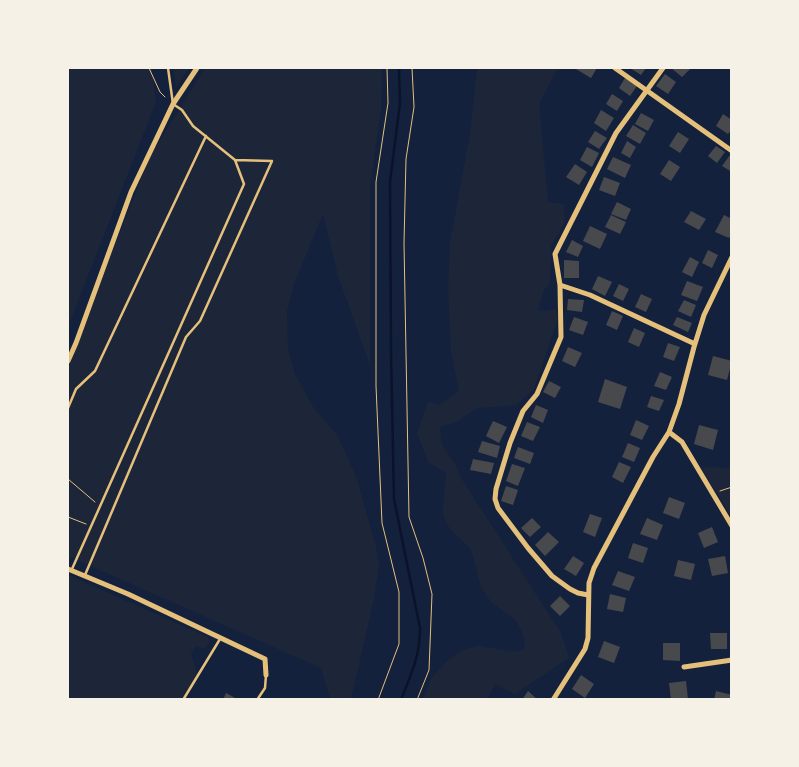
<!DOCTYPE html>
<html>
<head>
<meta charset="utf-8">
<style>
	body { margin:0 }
	#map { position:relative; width:799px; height:767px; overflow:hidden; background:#14213d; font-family:Barlow,sans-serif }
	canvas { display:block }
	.frame { position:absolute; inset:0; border:69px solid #f6f1e7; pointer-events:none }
</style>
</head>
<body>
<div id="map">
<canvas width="799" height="767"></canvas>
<div class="frame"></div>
</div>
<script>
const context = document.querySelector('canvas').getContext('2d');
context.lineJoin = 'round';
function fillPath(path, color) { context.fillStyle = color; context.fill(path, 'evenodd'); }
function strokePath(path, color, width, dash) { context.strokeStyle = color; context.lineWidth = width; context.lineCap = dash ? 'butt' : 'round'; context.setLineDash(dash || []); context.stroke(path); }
const green = new Path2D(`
	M68,68H152L156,102L68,327Z
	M173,68H189L176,87Z
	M205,68H382L381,110L370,188V365L338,276L323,214L294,284L287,311L288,349L295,374L315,410L338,436L357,479L376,547L379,565L373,603L351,699H330L321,668L68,556V365L71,362L103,275L150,156Z
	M477,68H558L539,104L548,202L564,204L565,222L551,246L550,283L544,290L538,310L547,311L556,308L558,318L534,389L516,405L477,408L456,422L440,427L442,445L455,464L461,478L561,633L569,658L515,694L495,684L488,699H423L432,677L448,660L463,650L479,646L516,652L523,649L525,643L522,632L516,621L491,602L481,587L471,549L450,529L443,515L446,473L428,462L417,433L428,402L438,405L459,391L451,351L448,288L450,243L470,134Z
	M701,467L731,468V516Z
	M68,575L208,637L209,643L205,649L196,646L191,653L197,674L181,699H68Z`);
const stream = new Path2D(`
	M399,68L400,103L390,182L391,354L394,499L420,628C420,657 411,674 401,700`);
const building = new Path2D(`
	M577,68H597L591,78L576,69Z
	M630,68H646L641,75Z
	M671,68H691L682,77Z
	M665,74L676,82L668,94L656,86Z
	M625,78L637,86L630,96L619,88Z
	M612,94L623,101L617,111L606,104Z
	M601,110L614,118L606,131L594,123Z
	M641,113L654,120L648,131L635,124Z
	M723,114L732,120V129L728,134L716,126Z
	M633,125L646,133L640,144L626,136Z
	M595,131L607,138L599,149L588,142Z
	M678,132L689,139L680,153L669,146Z
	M627,141L636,147L630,158L621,153Z
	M716,146L725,152L717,163L708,156Z
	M587,147L599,153L592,167L580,160Z
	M730,155L732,156V172L722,166Z
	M613,157L631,165L625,178L607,169Z
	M669,160L680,167L671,181L660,174Z
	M575,164L587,172L579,185L566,177Z
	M604,177L620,183L615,196L599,190Z
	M617,202L631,209L626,220L611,214Z
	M691,211L706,219L699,230L684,222Z
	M611,215L626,222L620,234L605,227Z
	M724,215L732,219V233L729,238L715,232Z
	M590,226L607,234L600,249L583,241Z
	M572,240L583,246L578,257L566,252Z
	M708,250L718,255L712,268L702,263Z
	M690,257L699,262L692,277L682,272Z
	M564,260L579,261V278H564Z
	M598,276L612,282L605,296L592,289Z
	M687,281L703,287L697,301L681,295Z
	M619,284L629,289L623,301L613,296Z
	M641,294L652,299L646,312L635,307Z
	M568,299L584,300L582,312L567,310Z
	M684,300L696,305L691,317L678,311Z
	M612,311L623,316L617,330L606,325Z
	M574,317L588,322L583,335L569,330Z
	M677,317L692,323L688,332L673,325Z
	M634,328L645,333L639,347L628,342Z
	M668,343L680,347L674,361L663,357Z
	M568,347L582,353L575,367L562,361Z
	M713,356L732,361L727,380L708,375Z
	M660,372L672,377L666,390L654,386Z
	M605,379L627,387L620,409L598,402Z
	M549,381L561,387L555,398L543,392Z
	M651,396L664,400L659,411L647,407Z
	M536,405L548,410L543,423L531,417Z
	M636,420L649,426L642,440L630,435Z
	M493,421L507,427L499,443L486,436Z
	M527,422L540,427L533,441L521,436Z
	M699,425L718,430L713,450L694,444Z
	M482,441L500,446L497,458L478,452Z
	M628,443L640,448L634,462L622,457Z
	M518,447L534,453L530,464L514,458Z
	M473,459L494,463L491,474L470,470Z
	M619,462L631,467L623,483L612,477Z
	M512,464L525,468L518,486L506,481Z
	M506,486L518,490L513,505L501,501Z
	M669,497L685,503L679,519L663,513Z
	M590,514L602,518L595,537L583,532Z
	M532,518L541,527L530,537L521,528Z
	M647,518L663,525L657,540L640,534Z
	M712,527L718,542L704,548L698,533Z
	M548,532L559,542L545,556L535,545Z
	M633,543L648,548L643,563L628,558Z
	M573,556L584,563L576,576L564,569Z
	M725,556L728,573L712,576L708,559Z
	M678,560L695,564L691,580L674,576Z
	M618,571L635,577L629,591L612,585Z
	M610,594L626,598L623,612L607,609Z
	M560,596L570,606L560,616L550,606Z
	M710,633H727V649H711Z
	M604,641L620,647L614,663L598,657Z
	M663,643H680V661L663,660Z
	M581,675L594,684L585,698L572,689Z
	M686,681L688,699L671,700L669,683Z
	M528,691L538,700H522Z
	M716,691L732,695V700H714Z
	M226,693L239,700H223Z`);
const path = new Path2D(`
	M149,68L160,92L165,97
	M412,68L414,107L406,159L404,243L409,517L423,558L432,594L429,670L417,700
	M68,479L95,502
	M720,491L732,487
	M68,517L86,524
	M378,700L399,644V592L382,523L376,386V182L388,103L387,68`);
const service = new Path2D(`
	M68,408L76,389L95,371L206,136
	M72,569L244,184L235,160L193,126L182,110L173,104L168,68
	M85,575L186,337L200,321L272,161L235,160
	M183,700L220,639
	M257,700L265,688L266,675`);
const minor = new Path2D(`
	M615,68L732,151
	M560,285L590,295L695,344
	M68,361L76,343L131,192L173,104L197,68
	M669,432L682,442L732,526
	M68,569L128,594L265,659L266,675
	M588,595L578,593L570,589L552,576L528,548L498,508L495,499L496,489L510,443L523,411L537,394L561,337L560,285L555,254L616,133L663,68
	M684,667L732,660
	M553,700L585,649L588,638L589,583L594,568L653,457L669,432L679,404L694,347L704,315L732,257`);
fillPath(green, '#1d2539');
strokePath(stream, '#0b132b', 2.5);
fillPath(building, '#48494c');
strokePath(path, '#e5c07b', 1);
strokePath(service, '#e5c07b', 2.5);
strokePath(minor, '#e5c07b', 5);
</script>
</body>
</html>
